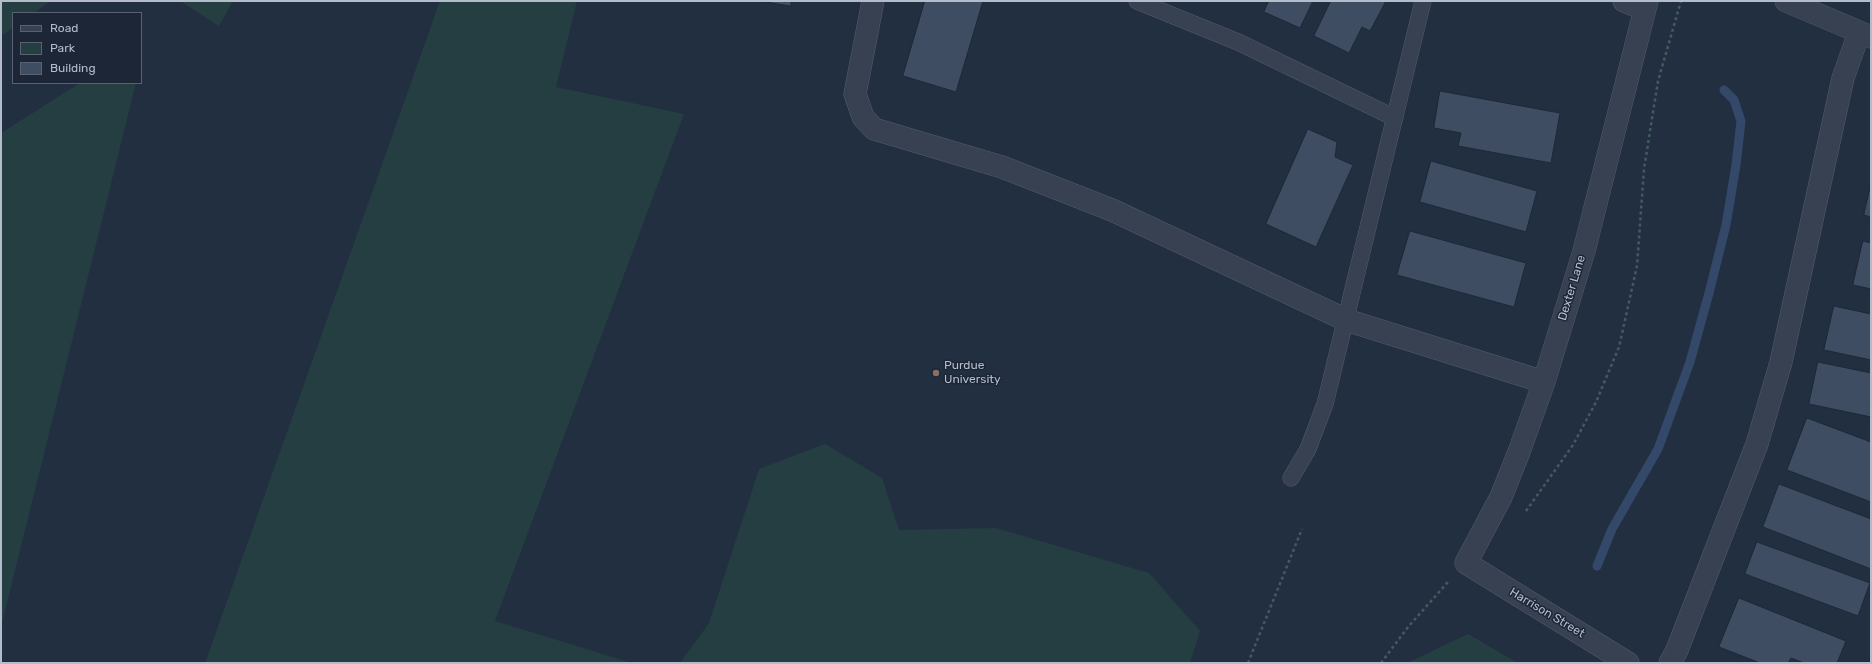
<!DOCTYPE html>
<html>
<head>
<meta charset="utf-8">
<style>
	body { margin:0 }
	#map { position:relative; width:1872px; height:664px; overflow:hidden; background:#222f41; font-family:Rubik,sans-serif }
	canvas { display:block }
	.frame { position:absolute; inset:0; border:2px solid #b3bccb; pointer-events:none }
	.legend { position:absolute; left:12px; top:12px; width:130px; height:72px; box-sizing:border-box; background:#1c2636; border:1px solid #586272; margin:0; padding:5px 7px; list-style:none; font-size:12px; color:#b3bccb }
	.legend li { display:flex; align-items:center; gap:8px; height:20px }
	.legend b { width:20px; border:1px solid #586272 }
</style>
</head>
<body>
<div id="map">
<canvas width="1872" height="664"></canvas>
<div class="frame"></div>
<ul class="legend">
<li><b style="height:5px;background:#374151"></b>Road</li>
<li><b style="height:11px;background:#243e42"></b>Park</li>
<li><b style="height:11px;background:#3e4d61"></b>Building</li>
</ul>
</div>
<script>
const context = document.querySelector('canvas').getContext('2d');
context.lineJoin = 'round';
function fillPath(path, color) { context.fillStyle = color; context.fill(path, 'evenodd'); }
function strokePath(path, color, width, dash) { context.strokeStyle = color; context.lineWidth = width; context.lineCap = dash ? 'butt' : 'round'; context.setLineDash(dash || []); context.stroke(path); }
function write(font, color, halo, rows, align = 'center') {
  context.font = font + ' Rubik,sans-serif'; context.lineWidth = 3; context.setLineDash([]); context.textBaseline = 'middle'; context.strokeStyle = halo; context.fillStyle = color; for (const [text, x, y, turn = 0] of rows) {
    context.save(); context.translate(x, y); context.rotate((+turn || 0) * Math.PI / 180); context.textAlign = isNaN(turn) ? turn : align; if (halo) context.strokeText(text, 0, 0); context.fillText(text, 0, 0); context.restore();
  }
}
const green = new Path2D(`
	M1,1H50L34,13H13V28L1,36Z
	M180,1H233L219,26Z
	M440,1H577L556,87L684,114L495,621L632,663H205Z
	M80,83H136L1,627V133Z
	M825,444L882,478L899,530L996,528L1149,573L1200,631L1190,663H680L709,623L759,469Z
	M1468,634L1518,663H1407Z`);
const stream = new Path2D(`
	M1597,566L1612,529L1658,449L1690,362L1709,293L1726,225L1736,165L1741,121L1734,100L1724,90`);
const building = new Path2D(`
	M761,1H791V6Z
	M925,1H983L956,92L903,76Z
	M1269,1H1313L1300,28L1264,12Z
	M1331,1H1386L1370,31L1362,27L1349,53L1314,36Z
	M1440,91L1560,113L1551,163L1458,146L1461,133L1434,128Z
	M1308,129L1337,142L1335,157L1353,165L1316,247L1266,224Z
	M1431,161L1537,191L1526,232L1420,202Z
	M1871,183V217L1864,215Z
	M1410,231L1526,263L1514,307L1397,275Z
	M1863,241L1871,243V289L1853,285Z
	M1834,306L1871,314V360L1824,350Z
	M1818,362L1871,373V417L1809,404Z
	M1807,418L1871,442V502L1787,470Z
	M1779,484L1871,519V569L1763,527Z
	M1757,542L1870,583L1858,616L1745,574Z
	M1739,598L1846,641L1837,663H1804L1791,658L1788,663H1760L1719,647Z`);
const path = new Path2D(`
	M1526,511L1573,445L1596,402L1619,347L1637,266L1644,169L1658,81L1681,1
	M1248,663L1302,529
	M1381,663L1408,627L1448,582`);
const lane = new Path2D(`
	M1137,1L1238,42L1395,118
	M1291,478L1308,449L1325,404L1423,1`);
const street = new Path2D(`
	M873,1L855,94L863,117L874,129L1002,167L1112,210L1346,320L1544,382
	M1624,1L1644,9
	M1786,1L1871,37
	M1628,663L1466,563L1501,497L1519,452L1544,382L1584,251L1647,1
	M1670,663L1677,650L1757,444L1781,362L1843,78L1859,33`);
const markers = [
	[936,373,4,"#8d6e63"]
];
const streetNames = [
	["Dexter Lane",1572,288,-73],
	["Harrison Street",1547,613,31]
];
const poiNames = [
	["Purdue",944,366],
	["University",944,380]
];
fillPath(green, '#243e42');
strokePath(stream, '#34496a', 9);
fillPath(building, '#3e4d61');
strokePath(building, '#1e2838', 1);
strokePath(lane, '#525c6b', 17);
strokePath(street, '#525c6b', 23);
strokePath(path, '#435b5f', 2.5, [3, 3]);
strokePath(lane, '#374151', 16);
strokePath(street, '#374151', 22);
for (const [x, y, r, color] of markers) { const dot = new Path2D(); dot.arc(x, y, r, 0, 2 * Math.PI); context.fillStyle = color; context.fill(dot); strokePath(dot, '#1c2636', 1.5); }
write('12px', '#b3bccb', '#1c2636', streetNames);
write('12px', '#b3bccb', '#1c2636', poiNames, 'left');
</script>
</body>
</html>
